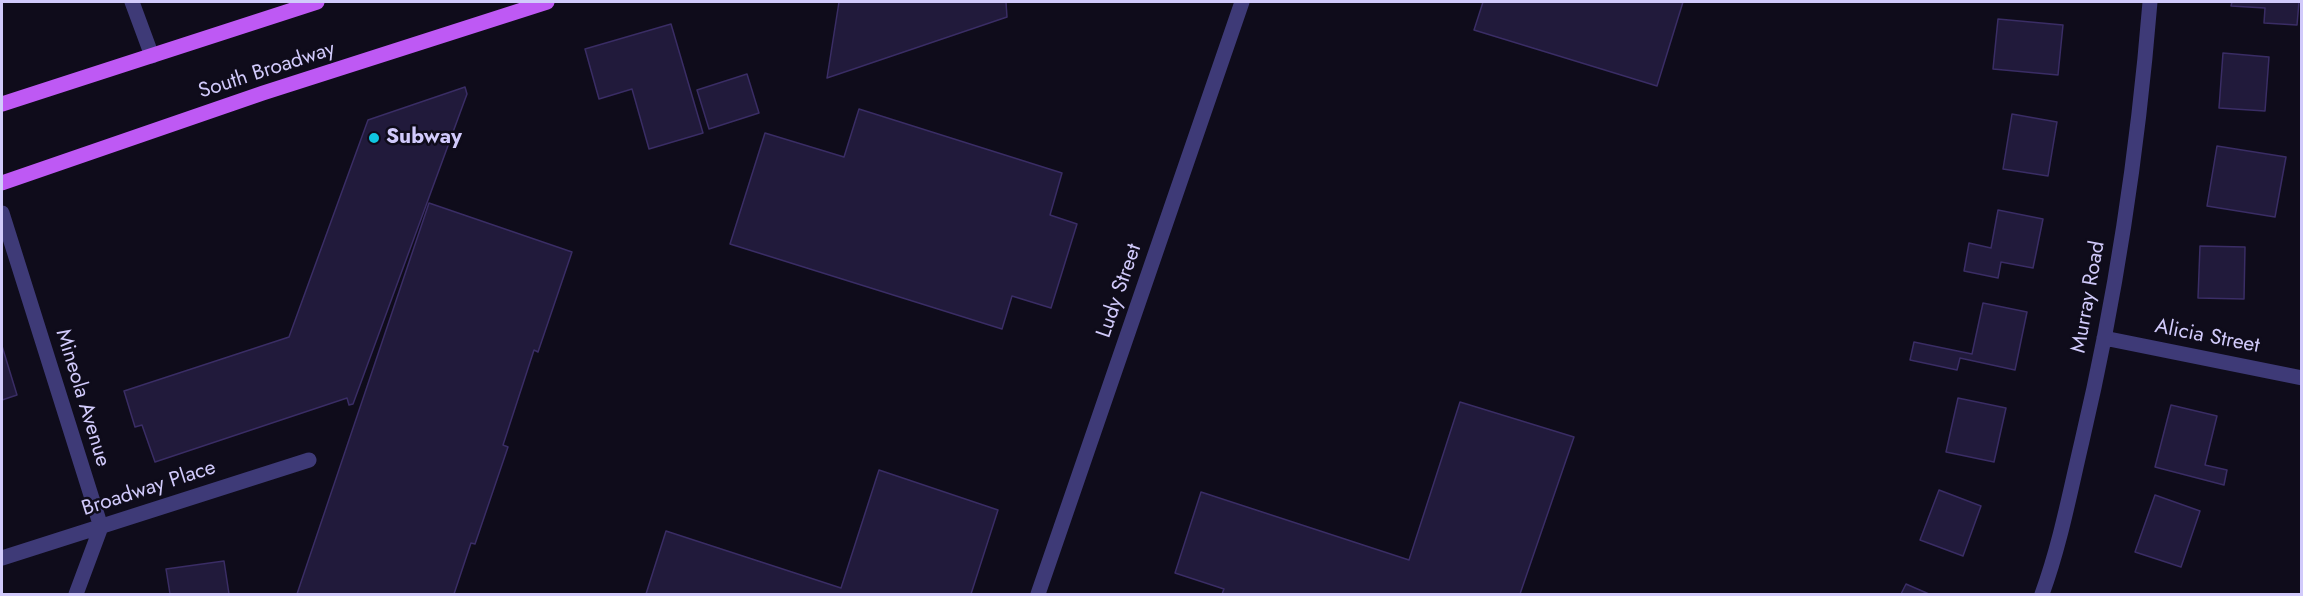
<!DOCTYPE html>
<html>
<head>
<meta charset="utf-8">
<style>
	body { margin:0 }
	#map { position:relative; width:2303px; height:596px; overflow:hidden; background:#0f0c1b; font-family:Jost,sans-serif }
	canvas { display:block }
	.frame { position:absolute; inset:0; border:3px solid #d1cafb; pointer-events:none }
</style>
</head>
<body>
<div id="map">
<canvas width="2303" height="596"></canvas>
<div class="frame"></div>
</div>
<script>
const context = document.querySelector('canvas').getContext('2d');
context.lineJoin = 'round';
function fillPath(path, color) { context.fillStyle = color; context.fill(path, 'evenodd'); }
function strokePath(path, color, width, dash) { context.strokeStyle = color; context.lineWidth = width; context.lineCap = dash ? 'butt' : 'round'; context.setLineDash(dash || []); context.stroke(path); }
function write(font, color, halo, rows, align = 'center') {
  context.font = font + ' Jost,sans-serif'; context.lineWidth = 5; context.setLineDash([]); context.textBaseline = 'middle'; context.strokeStyle = halo; context.fillStyle = color; for (const [text, x, y, turn = 0] of rows) {
    context.save(); context.translate(x, y); context.rotate((+turn || 0) * Math.PI / 180); context.textAlign = isNaN(turn) ? turn : align; if (halo) context.strokeText(text, 0, 0); context.fillText(text, 0, 0); context.restore();
  }
}
const building = new Path2D(`
	M839,2H1006L1007,17L827,78Z
	M1483,2H1683L1657,86L1474,30Z
	M2232,2H2299L2297,25L2264,23L2265,8L2231,6Z
	M1998,19L2063,25L2058,75L1993,69Z
	M671,24L703,133L649,149L632,89L599,99L585,49Z
	M2223,53L2269,57L2265,111L2219,108Z
	M747,74L759,113L709,129L697,90Z
	M465,87L467,94L353,404L349,405L347,398L155,462L142,425L135,427L124,391L289,337L368,120Z
	M859,109L1062,173L1050,215L1077,224L1051,308L1012,296L1002,329L730,244L765,133L844,157Z
	M2012,114L2057,122L2048,176L2003,169Z
	M2217,146L2286,157L2275,217L2207,206Z
	M429,203L572,252L538,352L534,350L503,445L508,447L475,544L471,543L454,594H297Z
	M1998,210L2043,219L2033,268L2001,262L1998,278L1964,271L1969,243L1991,248Z
	M2200,246L2245,247L2244,299L2198,298Z
	M1983,303L2027,312L2015,370L1960,358L1957,370L1910,360L1914,342L1972,354Z
	M2,346L17,395L2,400Z
	M1958,398L2006,408L1994,462L1946,452Z
	M1460,402L1574,437L1520,594H1222L1224,589L1175,573L1201,492L1409,560Z
	M2171,405L2217,416L2205,465L2227,470L2224,485L2155,467Z
	M879,470L998,510L971,594H646L666,531L841,588Z
	M1939,490L1981,506L1963,556L1920,540Z
	M2155,495L2200,511L2181,567L2135,552Z
	M224,561L229,594H170L166,569Z
	M1906,584L1929,594H1901Z`);
const street = new Path2D(`
	M132,2L152,56
	M2,213L101,527L76,594
	M2104,338L2302,378
	M2,558L309,460
	M1038,594L1242,2
	M2042,594C2060,545 2070,492 2082,441C2116,297 2138,149 2150,2`);
const primary = new Path2D(`
	M2,104L317,2
	M2,183L263,93L547,2`);
const markers = [
	[374,138,6,"#10c7e2"]
];
const streetNames = [
	["South Broadway",267,71,-18],
	["Ludy Street",1120,291,-71],
	["Murray Road",2089,297,-80],
	["Alicia Street",2207,337,11],
	["Mineola Avenue",82,398,73],
	["Broadway Place",149,489,-18]
];
const poiNames = [
	["Subway",386,138]
];
fillPath(building, '#211a3b');
strokePath(building, '#3a2d65', 1.5);
strokePath(street, '#3e3a77', 15);
strokePath(primary, '#be59f4', 15);
for (const [x, y, r, color] of markers) { const dot = new Path2D(); dot.arc(x, y, r, 0, 2 * Math.PI); context.fillStyle = color; context.fill(dot); strokePath(dot, '#0f0c1b', 2); }
write('21px', '#d1cafb', '#0f0c1b', streetNames);
write('bold 21px', '#d1cafb', '#0f0c1b', poiNames, 'left');
</script>
</body>
</html>
